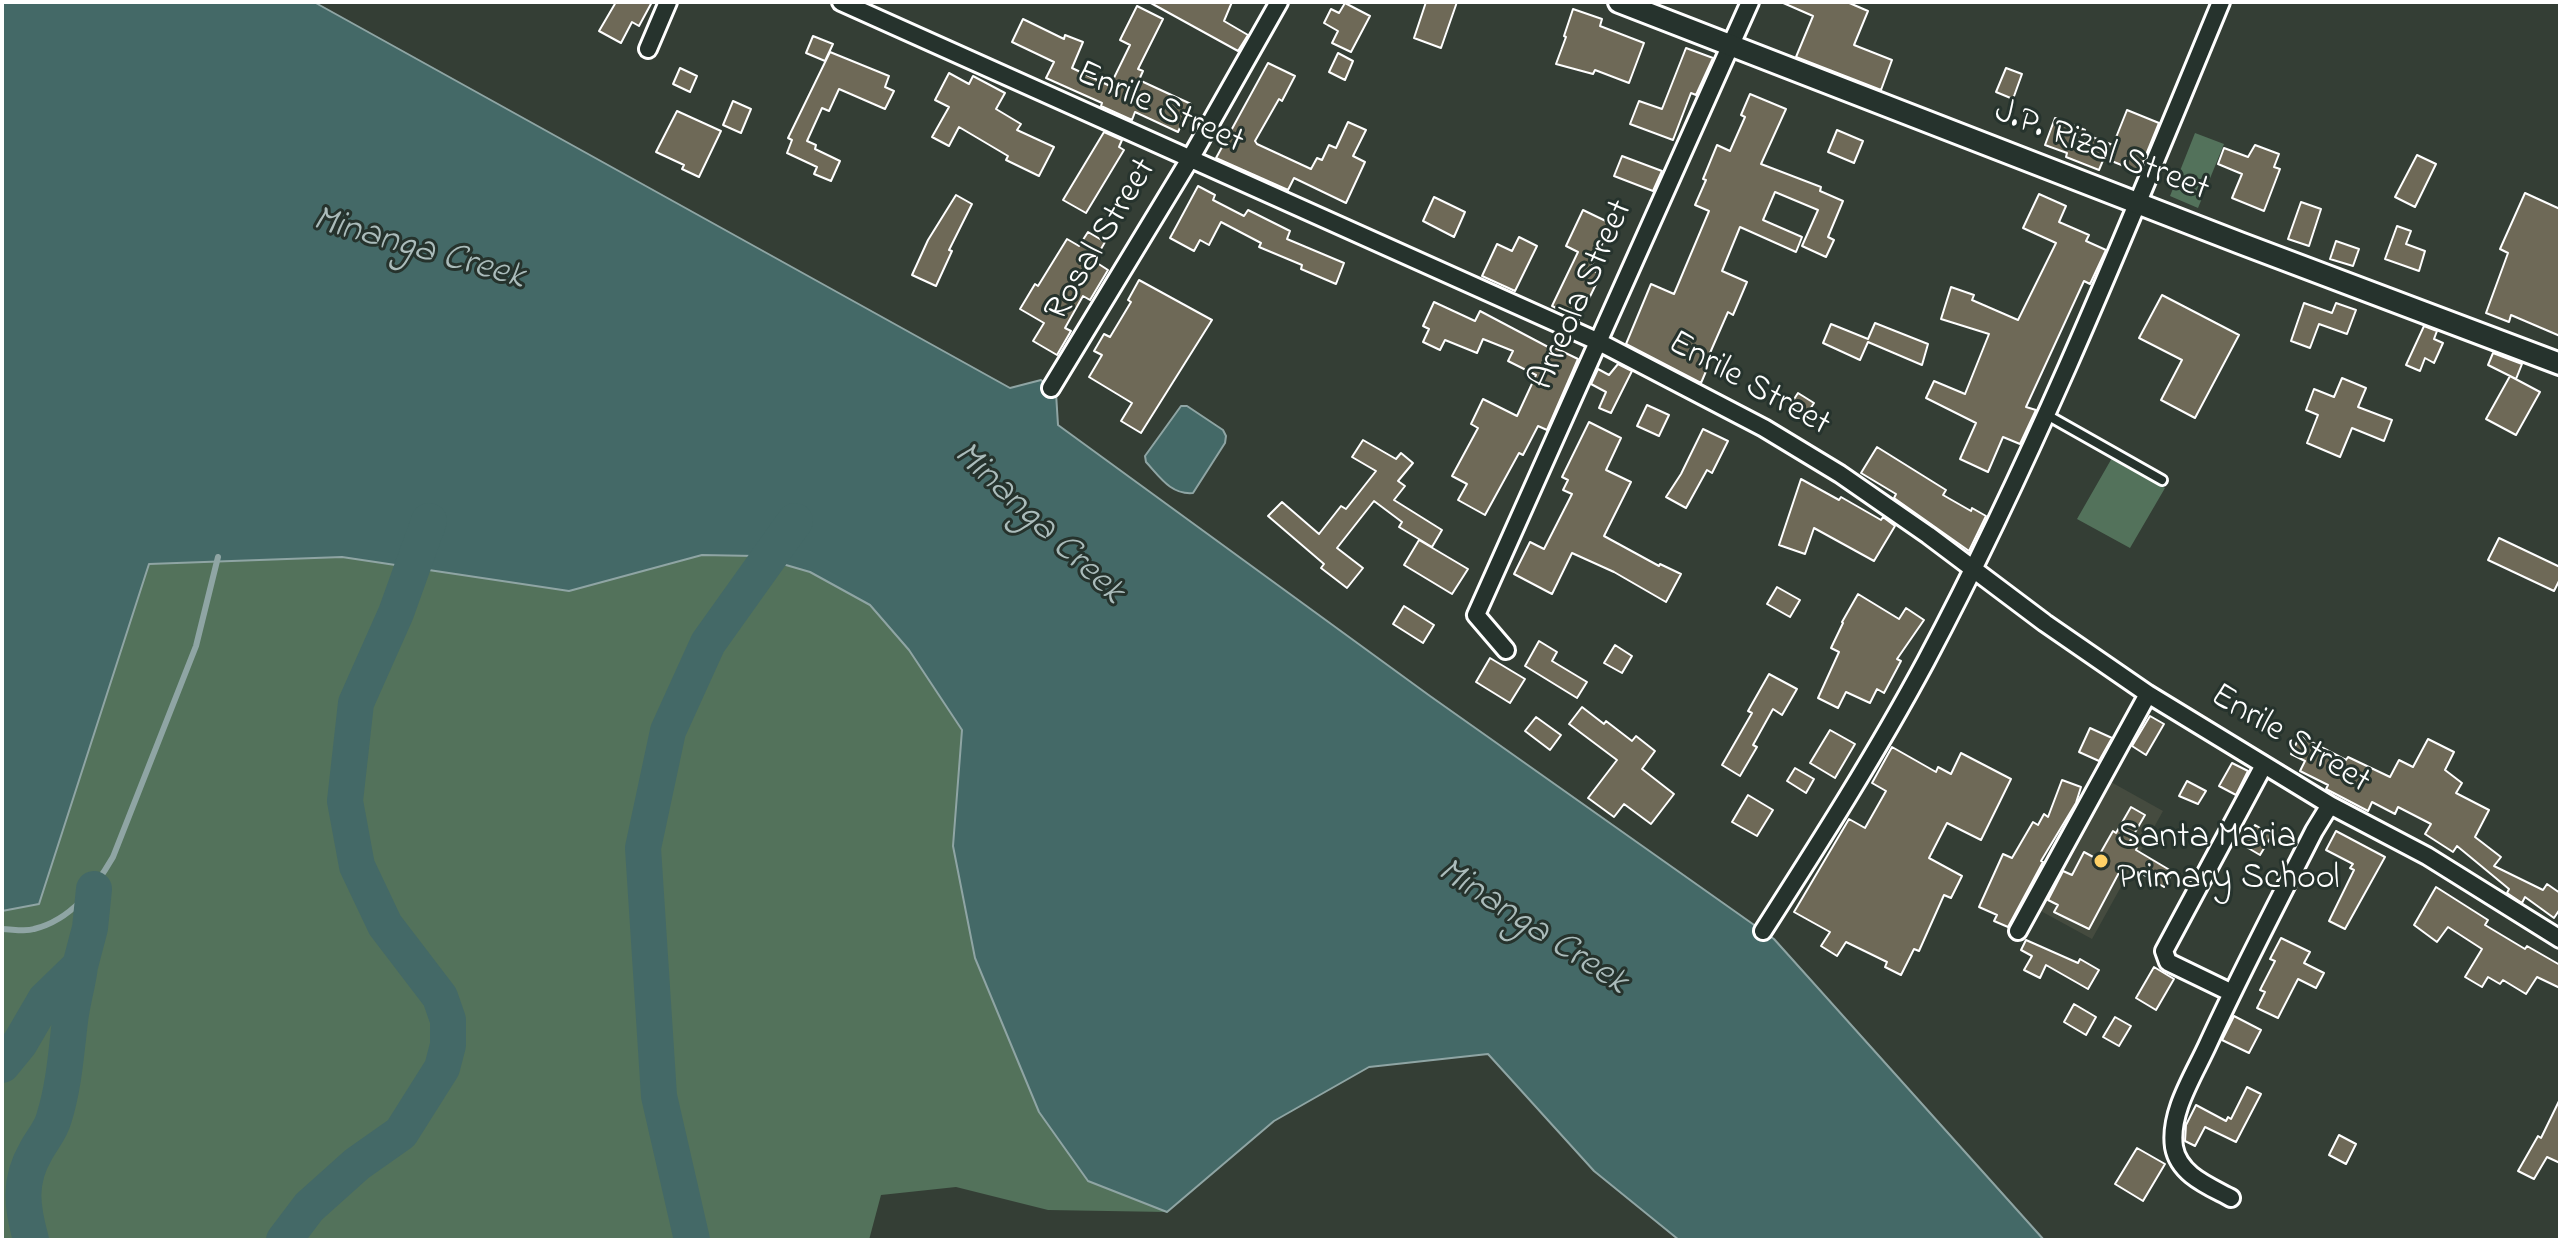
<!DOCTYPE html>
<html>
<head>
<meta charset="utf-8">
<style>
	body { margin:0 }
	#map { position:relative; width:2562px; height:1242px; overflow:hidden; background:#343e35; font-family:"Indie Flower",sans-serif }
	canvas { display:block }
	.frame { position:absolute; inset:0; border:4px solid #fff; pointer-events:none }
</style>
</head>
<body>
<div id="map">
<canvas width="2562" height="1242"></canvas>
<div class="frame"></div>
</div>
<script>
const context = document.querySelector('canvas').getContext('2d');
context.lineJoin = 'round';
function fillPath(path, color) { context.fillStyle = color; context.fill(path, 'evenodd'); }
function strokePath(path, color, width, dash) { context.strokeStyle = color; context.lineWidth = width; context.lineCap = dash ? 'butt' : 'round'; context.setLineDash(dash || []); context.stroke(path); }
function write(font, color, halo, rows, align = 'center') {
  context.font = font + ' "Indie Flower",sans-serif'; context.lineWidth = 6; context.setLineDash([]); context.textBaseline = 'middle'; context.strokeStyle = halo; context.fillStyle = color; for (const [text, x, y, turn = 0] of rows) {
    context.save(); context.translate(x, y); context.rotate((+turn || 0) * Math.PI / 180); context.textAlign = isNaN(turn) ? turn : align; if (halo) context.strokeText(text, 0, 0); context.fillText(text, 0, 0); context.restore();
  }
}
const built = new Path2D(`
	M2111,782L2163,811L2092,939L2039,910Z`);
const green = new Path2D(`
	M2195,133L2224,144L2198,208L2170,196Z
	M2112,458L2165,488L2130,548L2077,519Z
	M702,555L755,556L810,572L870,605L909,650L962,731L953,846L975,958L1039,1112L1088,1181L1167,1212L1048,1210L956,1187L881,1195L869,1240H2V911L39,904L149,564L342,557L568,591Z`);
const water = new Path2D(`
	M2,2H314L1010,388L1041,380L1056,393L1058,425L1430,696L1774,939L2044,1240H1679L1594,1171L1488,1054L1369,1067L1274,1121L1167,1212L1088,1181L1039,1112L975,958L953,846L962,730L909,650L870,605L810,572L755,556L702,555L569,591L342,557L149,564L39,904L2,911Z
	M1181,406H1187L1223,430L1226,436L1225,443L1193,493C1171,495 1160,477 1146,462L1145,456Z`);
const stream = new Path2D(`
	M2,929C12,929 25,932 34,929C71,920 95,888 113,857L196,646L218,557`);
const river = new Path2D(`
	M2,1065L20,1043L45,1000L80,966L90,928L94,889
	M31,1240C22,1207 18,1182 36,1151C42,1140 51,1130 54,1118C64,1086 66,1054 70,1021C72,1002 78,984 80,966
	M284,1240L309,1207L357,1164L401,1133L442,1068L448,1045V1020L440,997L385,925L357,866L345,801L356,703L396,613L429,521
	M692,1240L659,1096L643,848L668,731L708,643L795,521`);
const building = new Path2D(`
	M616,2H652L639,26L632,22L621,43L599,31Z
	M1149,2H1232L1224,21L1248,35L1238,51Z
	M1426,2H1457L1441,48L1414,38Z
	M1781,2H1847L1868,11L1854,45L1892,60L1881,90L1796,57L1813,16Z
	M1345,3L1370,16L1351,52L1332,43L1338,31L1324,23L1331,9L1339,13Z
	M1137,6L1163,19L1138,69L1143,71L1139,80L1191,104L1178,132L1135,112L1132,120L1101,106L1102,103L1046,78L1054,62L1012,42L1023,19L1064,39L1065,35L1083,42L1072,68L1110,86L1130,45L1120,40Z
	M1573,9L1602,19L1600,26L1644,43L1629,83L1595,70L1593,74L1556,64L1566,37L1564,36Z
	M813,36L833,44L825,61L806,53Z
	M1686,48L1713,58L1696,95L1691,93L1673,140L1630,124L1639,101L1662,109Z
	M830,52L889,76L885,87L894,91L885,109L839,89L829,111L822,108L807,141L816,145L815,149L840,161L831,181L814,174L817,167L787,153L792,140L788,138Z
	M1338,53L1353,61L1345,80L1329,72Z
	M1268,63L1295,76L1282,101L1279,99L1255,141L1257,144L1311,169L1317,158L1322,160L1329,145L1336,148L1348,122L1366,130L1353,156L1365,162L1346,203L1294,178L1288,190L1216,158Z
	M680,68L697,76L690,92L673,84Z
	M2006,68L2022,74L2013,99L1996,92Z
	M949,73L969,84L973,76L1005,93L996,109L1021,124L1017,130L1054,147L1039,176L1006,160L1008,156L959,127L949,146L932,137L949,107L935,100Z
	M1750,94L1786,109L1761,164L1821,187L1820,191L1843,201L1828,237L1834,240L1826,257L1802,246L1818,210L1775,192L1763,220L1802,237L1796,252L1740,227L1722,271L1747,282L1733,315L1728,312L1710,353L1713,355L1701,383L1626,344L1651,284L1674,294L1709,211L1695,205L1706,180L1703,179L1717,145L1730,151L1745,117L1741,115Z
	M733,101L751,109L741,133L723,125Z
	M2127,110L2159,123L2139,172L2104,158L2099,170L2066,157L2067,153L2045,145L2055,118L2085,130L2084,134L2113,145Z
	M677,111L721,131L699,177L682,169L684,165L656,152Z
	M1837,130L1863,141L1854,163L1828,152Z
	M1104,132L1122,140L1119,147L1124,150L1086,213L1063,200Z
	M2255,145L2279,154L2274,167L2280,169L2264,211L2232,198L2242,174L2218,164L2224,148L2248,157Z
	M2417,155L2436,164L2415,207L2395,197Z
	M1622,156L1662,171L1653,191L1614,176Z
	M1198,186L1215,195L1213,200L1244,216L1248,210L1290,231L1287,239L1344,263L1336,284L1301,269L1302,265L1259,247L1261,243L1221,222L1209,245L1200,240L1194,251L1170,238Z
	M2525,193L2560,209V336L2511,315L2509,322L2486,313L2508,253L2500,249Z
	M2039,194L2066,206L2059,222L2089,235L2086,241L2106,250L2090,284L2084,281L2026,407L2036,410L2020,444L2003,437L1988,472L1960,459L1976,423L1926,398L1934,381L1965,394L1989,334L1941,319L1951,287L1974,295L1972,300L2018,320L2056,243L2023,228Z
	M956,195L972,204L949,250L952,251L936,286L912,275L928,240Z
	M1434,197L1465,212L1454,237L1423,221Z
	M2301,202L2321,209L2309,246L2288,239Z
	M1583,210L1612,224L1590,269L1601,274L1579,319L1552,306L1578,252L1566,246Z
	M2397,226L2411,231L2406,244L2425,251L2419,271L2385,259Z
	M1088,232L1105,242L1094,261L1108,270L1090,300L1083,296L1065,328L1071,331L1057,355L1033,341L1044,323L1020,309L1035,284L1038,286L1067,239L1079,246Z
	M1519,237L1537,246L1515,291L1482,276L1497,244L1512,251Z
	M2336,241L2359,249L2353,266L2330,259Z
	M1139,280L1212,320L1141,433L1121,421L1132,403L1089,377L1102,355L1094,351L1104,334L1110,337L1131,302L1128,300Z
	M2162,295L2239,335L2195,418L2161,400L2182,360L2139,338Z
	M1434,302L1475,321L1480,311L1550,348L1551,346L1578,359L1547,430L1538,426L1523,455L1519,453L1485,515L1458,500L1467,484L1452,476L1478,428L1471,424L1483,399L1517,416L1536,375L1508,361L1513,351L1483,339L1477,353L1445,340L1440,350L1423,342L1429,329L1423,326Z
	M2304,303L2332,313L2336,303L2356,310L2347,334L2319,324L2310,348L2291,341Z
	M1875,323L1928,344L1922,365L1868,342L1860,360L1823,343L1831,324L1868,339Z
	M2424,326L2437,331L2434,339L2443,343L2434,363L2425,358L2420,371L2406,365Z
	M2493,353L2522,364L2516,379L2488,365Z
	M1618,364L1632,371L1611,413L1599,408L1606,392L1591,384L1598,369L1609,375Z
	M2510,376L2540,392L2516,435L2486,419Z
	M2342,378L2366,388L2358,407L2392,420L2384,441L2352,428L2340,457L2307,443L2318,415L2306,410L2314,389L2334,397Z
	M1798,393L1814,403L1803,420L1787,410Z
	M1647,405L1669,415L1659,436L1637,426Z
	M1589,422L1621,438L1606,470L1631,482L1604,536L1659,566L1660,564L1681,574L1666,602L1614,572L1572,553L1552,594L1514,574L1530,542L1544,549L1572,494L1563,490L1568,480L1562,477Z
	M1703,429L1728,441L1712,473L1707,470L1686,508L1666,497L1681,474Z
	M1363,440L1396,459L1401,453L1413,463L1398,481L1405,486L1394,500L1442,530L1432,547L1399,527L1402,522L1374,501L1337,548L1363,568L1347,588L1321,568L1324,564L1268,516L1282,502L1319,534L1341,506L1346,509L1376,471L1352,457Z
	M1877,447L1946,490L1943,495L1971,511L1972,508L1986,516L1969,551L1894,498L1896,494L1861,473Z
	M1801,479L1839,500L1841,497L1881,520L1883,517L1895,526L1874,561L1814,528L1805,554L1779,545Z
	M2499,538L2560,567V579L2554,591L2488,560Z
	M1419,540L1468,569L1452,594L1404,565Z
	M1777,587L1800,600L1790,617L1767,604Z
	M1858,594L1899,619L1906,608L1924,620L1897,659L1901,661L1884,693L1877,689L1870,703L1846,692L1838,708L1818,698L1839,652L1831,648L1843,623L1842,622Z
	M1404,606L1434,625L1423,643L1393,624Z
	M1539,641L1557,652L1552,661L1587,682L1577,698L1525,666Z
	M1615,645L1632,656L1622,673L1604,663Z
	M1490,658L1525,679L1510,703L1476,682Z
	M1769,674L1797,689L1782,715L1773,709L1753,745L1757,747L1740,776L1722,765L1752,713L1748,711Z
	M1582,707L1604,724L1606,721L1632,741L1636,736L1655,751L1642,769L1674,794L1651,824L1624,804L1614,817L1588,798L1617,760L1569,724Z
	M2150,716L2164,724L2146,755L2132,746Z
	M1536,717L1561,735L1550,750L1525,731Z
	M2090,728L2112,738L2099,761L2079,752Z
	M1830,730L1855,744L1835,778L1810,763Z
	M2300,736L2346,760L2348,757L2390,777L2399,760L2413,767L2428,739L2454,752L2445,770L2462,783L2456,793L2489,810L2475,837L2501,857L2494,866L2543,890L2547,884L2560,893V909L2554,918L2525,897L2522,903L2507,893L2509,889L2457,846L2453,852L2425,834L2431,824L2398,807L2395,814L2372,802L2368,811L2326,789L2328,785L2300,771L2305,761L2291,754Z
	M1892,747L1936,772L1938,767L1951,774L1961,753L2011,779L1981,840L1947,823L1929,858L1962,876L1951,898L1944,895L1919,951L1914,949L1901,975L1885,967L1887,962L1846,942L1837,956L1821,946L1830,932L1794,912L1849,819L1865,828L1886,791L1872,783Z
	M2232,763L2248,771L2236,795L2219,786Z
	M1795,768L1814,779L1806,793L1787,781Z
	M2062,780L2081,787L2076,803L2041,861L2043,862L2008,927L1994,921L1997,915L1979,907L2003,854L2012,858L2033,822L2038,825L2044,814L2048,817Z
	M2187,781L2206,791L2198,804L2179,796Z
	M1748,795L1773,810L1757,836L1732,822Z
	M2131,807L2145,815L2130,841L2138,845L2136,850L2173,872L2164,887L2127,865L2125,869L2122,867L2089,929L2054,912L2058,905L2048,900L2063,871L2072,875L2084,852L2097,859L2113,831L2116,833Z
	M2255,825L2272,835L2260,855L2243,845Z
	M2336,831L2385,857L2345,929L2329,921L2354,870L2350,868L2353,864L2326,850Z
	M2436,887L2488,920L2485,925L2525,949L2527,946L2560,965V988L2537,977L2526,994L2503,980L2500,984L2488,977L2482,987L2465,977L2482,949L2448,927L2437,942L2414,925Z
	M2281,938L2310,952L2304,963L2324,973L2316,988L2298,979L2278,1018L2257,1008L2265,992L2260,990L2275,961L2270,959Z
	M2026,940L2078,963L2080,959L2099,970L2088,989L2046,965L2040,978L2024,970L2032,956L2021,950Z
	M2154,967L2174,979L2156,1010L2136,998Z
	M2074,1004L2096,1017L2086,1035L2064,1022Z
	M2234,1016L2261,1030L2249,1053L2222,1040Z
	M2115,1017L2131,1026L2119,1046L2103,1037Z
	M2247,1087L2261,1094L2236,1142L2205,1127L2195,1146L2185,1141L2186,1125L2196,1105L2226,1121L2228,1117L2231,1119Z
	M2560,1099V1163L2547,1157L2534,1179L2518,1171L2538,1136L2541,1138Z
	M2339,1135L2356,1144L2346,1164L2329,1155Z
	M2137,1148L2165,1164L2143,1201L2115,1184Z`);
const service = new Path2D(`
	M2047,415L2162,480`);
const minor = new Path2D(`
	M841,2L1599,342L1764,428L1840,474L1928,535L2045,623L2148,694L2330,805L2427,856L2560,939
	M648,49L668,2
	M1051,388L1190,159L1279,2
	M1506,650L1476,615L1750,2
	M1763,931C1820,842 1876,754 1926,661C2039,448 2129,224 2221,2
	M2018,931L2148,694
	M2232,993L2168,962L2164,951L2264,765
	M2231,1198C2209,1186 2179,1175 2174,1147C2169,1112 2194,1075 2208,1044C2241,972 2278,902 2314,831L2330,805`);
const tertiary = new Path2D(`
	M1619,2L2240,243L2560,364`);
const markers = [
	[2101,861,8,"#ffd166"]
];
const streetNames = [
	["Enrile Street",1159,110,24],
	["J.P. Rizal Street",2101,153,21],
	["Rosal Street",1103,241,-59],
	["Arreola Street",1584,296,-66],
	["Enrile Street",1748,386,29],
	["Enrile Street",2289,741,31]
];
const poiNames = [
	["Santa Maria",2117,840],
	["Primary School",2117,881]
];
const waterNames = [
	["Minanga Creek",418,251,16],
	["Minanga Creek",1037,525,43],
	["Minanga Creek",1531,929,33]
];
fillPath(built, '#454b3f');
fillPath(green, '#53725b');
fillPath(water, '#446967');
strokePath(water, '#8fa5a4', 2);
strokePath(stream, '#8fa5a4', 6);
strokePath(river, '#446967', 36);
fillPath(building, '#6e6957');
strokePath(building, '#fff', 2);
strokePath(service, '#fff', 14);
strokePath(minor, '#fff', 22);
strokePath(tertiary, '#fff', 26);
strokePath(service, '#26332d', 8);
strokePath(minor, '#26332d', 16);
strokePath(tertiary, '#26332d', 20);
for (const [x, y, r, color] of markers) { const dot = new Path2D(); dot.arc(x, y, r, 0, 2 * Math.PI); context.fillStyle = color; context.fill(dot); strokePath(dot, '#26332d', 3); }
write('36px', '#fff', '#26332d', streetNames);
write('36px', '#fff', '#26332d', poiNames, 'left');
write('italic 38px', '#abbcbb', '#26332d', waterNames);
</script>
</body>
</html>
